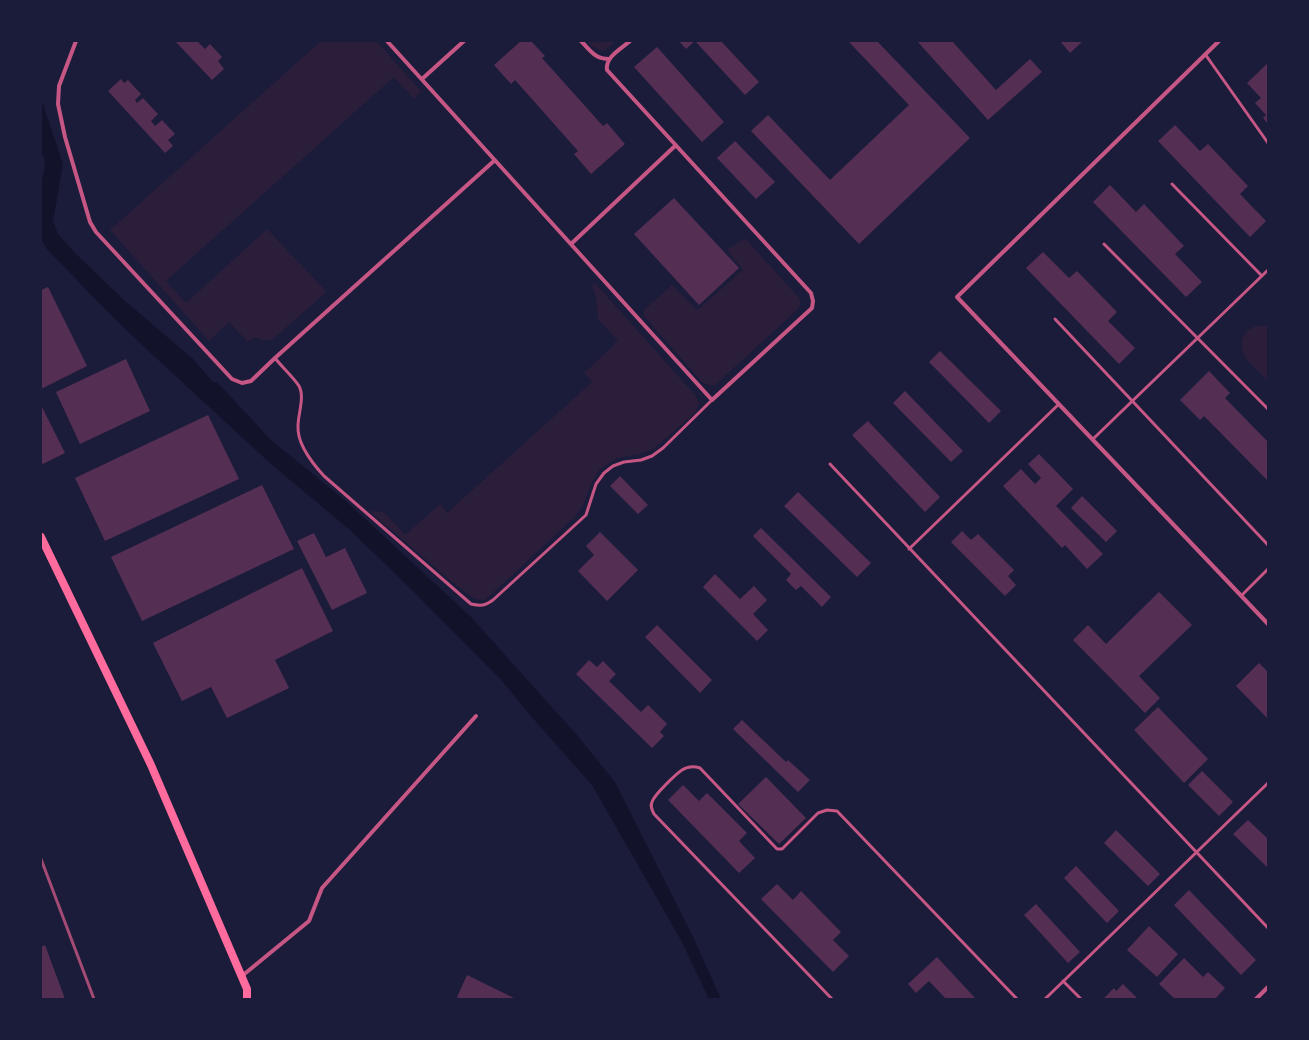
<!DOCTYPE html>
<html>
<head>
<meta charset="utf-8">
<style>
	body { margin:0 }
	#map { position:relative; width:1309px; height:1040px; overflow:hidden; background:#1b1b3a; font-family:Spectral,serif }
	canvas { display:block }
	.frame { position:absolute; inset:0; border:42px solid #1b1b3a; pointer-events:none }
</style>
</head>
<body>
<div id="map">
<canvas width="1309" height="1040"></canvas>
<div class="frame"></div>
</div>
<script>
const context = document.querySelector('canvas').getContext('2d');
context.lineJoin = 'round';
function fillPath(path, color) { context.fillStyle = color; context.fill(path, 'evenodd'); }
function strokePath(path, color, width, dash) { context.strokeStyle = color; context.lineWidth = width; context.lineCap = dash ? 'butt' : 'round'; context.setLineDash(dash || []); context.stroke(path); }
const green = new Path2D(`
	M321,41H376L421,91L414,99L394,77L166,281L186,303L267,229L325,290V293L272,340H263L254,337L248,342L229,322L209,341L110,230Z
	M588,41H616L605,51C598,50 592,48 588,41Z
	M745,238L800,299V305L796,311L715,385H709L702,382L644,316V310L672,285L697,310L743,270L727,250Z
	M595,283L696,396L699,404L695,413L652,450L639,454L617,458L599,470L590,486L584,504L575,517L485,600L475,599L457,586L369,511L384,512L405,535L440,504L447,513L592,382L584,373L618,341L598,319L596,297L592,285Z
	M1257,326H1268V381C1258,370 1238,357 1242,340C1245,332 1249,328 1257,326Z`);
const water = new Path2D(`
	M41,98L63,164L53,222L58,234L75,253L125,301L193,359L213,382H217L270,439L347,502L471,617L576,734L615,782L692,935L721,999H709L681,940L592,785L530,715L503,682L413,591L350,530L271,464L142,345L100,304L47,249L41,240V182L44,171L45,160L41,151Z`);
const building = new Path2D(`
	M175,41H197L205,49L210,44L222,57L218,61L224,69L212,80Z
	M521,41H531L545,56L542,58L603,126L607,123L625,144L591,174L574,154L578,151L515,80L511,84L494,65Z
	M679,41H721L759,82L745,95L695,41L686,49Z
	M848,41H877L970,138L859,244L751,131L768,115L830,180L909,105Z
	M917,41H952L996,90L1030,59L1042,72L988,120Z
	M1060,41H1083L1070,53Z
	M657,47L724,122L702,142L634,67Z
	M1268,63V124L1263,118L1266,115L1255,103L1261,98L1247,83Z
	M121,79L124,83L128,80L141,94L135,100L137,103L143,98L158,114L151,121L155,126L162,120L175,134L168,140L173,146L165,153L108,91Z
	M1175,125L1200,151L1208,144L1248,186L1240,194L1266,221L1250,237L1158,141Z
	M735,141L775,182L756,199L717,158Z
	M1110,185L1136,212L1144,204L1184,246L1175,254L1202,282L1186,297L1093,202Z
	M674,198L739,268L699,305L634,234Z
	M1043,252L1069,278L1077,271L1117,312L1108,321L1135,348L1119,364L1026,268Z
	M48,287L87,366L41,389V290Z
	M940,351L1001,411L989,423L929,362Z
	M126,359L150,411L80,444L56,392Z
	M1209,371L1230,393L1225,398L1268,442V481L1204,416L1200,420L1180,400Z
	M905,391L963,451L951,462L893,403Z
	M41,405L65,453L43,464L41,461Z
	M208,415L239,479L105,541L75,478Z
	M868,421L940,497L925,512L852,435Z
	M1039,454L1073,489L1056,506L1103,554L1087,569L1065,545L1062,548L1003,486L1021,469L1035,484L1041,478L1028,464Z
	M620,476L648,505L638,514L610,486Z
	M262,485L294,549L142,621L111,557Z
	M798,492L871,563L857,577L784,506Z
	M1082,496L1117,531L1106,542L1071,508Z
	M761,528L831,597L822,607L801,586L796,590L786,580L791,574L753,536Z
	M962,531L971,540L978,534L1014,570L1008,576L1016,585L1005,596L951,542Z
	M600,532L638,570L607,601L578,571L594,555L586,546Z
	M314,533L326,557L345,548L367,593L332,610L297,541Z
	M302,568L333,631L275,660L289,688L227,718L211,687L182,701L153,643Z
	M715,574L740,599L754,586L767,600L753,614L768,630L757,641L703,587Z
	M1159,592L1192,625L1139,676L1160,698L1145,713L1073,640L1088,625L1106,644Z
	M657,625L712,680L700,693L645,637Z
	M589,660L597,667L603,661L616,674L609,681L641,712L648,705L667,724L660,732L664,736L652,748L576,674Z
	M1259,663L1268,672V719L1236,686Z
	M1158,707L1208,759L1184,783L1134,730Z
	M742,720L786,762L788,760L810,780L798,792L733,729Z
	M1202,771L1233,802L1219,816L1188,785Z
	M766,777L806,818L779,844L738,804Z
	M683,785L699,801L707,793L747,833L739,841L755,858L739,873L668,800Z
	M1248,820L1268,839V868L1233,834Z
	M1116,830L1160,874L1148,886L1104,843Z
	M1076,866L1119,911L1107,923L1064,878Z
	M777,884L793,900L801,891L841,932L833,940L849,956L833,972L761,899Z
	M1189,890L1256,960L1241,975L1174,905Z
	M1036,904L1080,952L1068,963L1024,915Z
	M1149,926L1178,954L1157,977L1127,950Z
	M45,945L65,999H41V947Z
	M937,957L976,999H946L929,981L916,993L908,984Z
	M1184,958L1203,977L1208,972L1225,988L1215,999H1175L1159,984Z
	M467,975L516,999H461L457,997Z
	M1123,984L1138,999H1103L1114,988L1116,991Z`);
const service = new Path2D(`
	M1205,54L1268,143
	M1172,184L1262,276
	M1104,244L1268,409
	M1055,319L1268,545
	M275,358C281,366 294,378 299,386C305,397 298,414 298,426C297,444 312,463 324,476L471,604C480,606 485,606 493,600L586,515L596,484L604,473L613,466L624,462L641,460L652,456L663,448L712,400
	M1093,439L1268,270
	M830,464L1268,928
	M909,549L1059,404
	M1241,596L1268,569
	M1063,981L1081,999
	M832,999L654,814C652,810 650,806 652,802C654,795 676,774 682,770C688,766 694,766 700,768L777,849H782L818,813L827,810L837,811L1017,999
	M1045,999L1268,783`);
const minor = new Path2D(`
	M76,41L59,86L58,104L65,137L90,222L96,232L232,379L242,383L251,381L275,358L495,160
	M387,41L712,400L812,308L813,301L811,293L607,70C605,57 621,49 630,41
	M581,41C591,51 595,59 609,59
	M1219,41L957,297L1268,624
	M422,79L464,41
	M571,244L676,145
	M242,976L309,921L322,888L476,716
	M1256,999L1268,987`);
const secondary = new Path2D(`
	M41,537L151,765L247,989V999`);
const rail = new Path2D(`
	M41,859L94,999`);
fillPath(green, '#2a1e3b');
fillPath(water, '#12122b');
fillPath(building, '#542f53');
strokePath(service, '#c65784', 3);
strokePath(minor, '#c65784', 4);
strokePath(secondary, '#ff6b9d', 8);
strokePath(rail, '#a44b75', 3);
</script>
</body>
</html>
